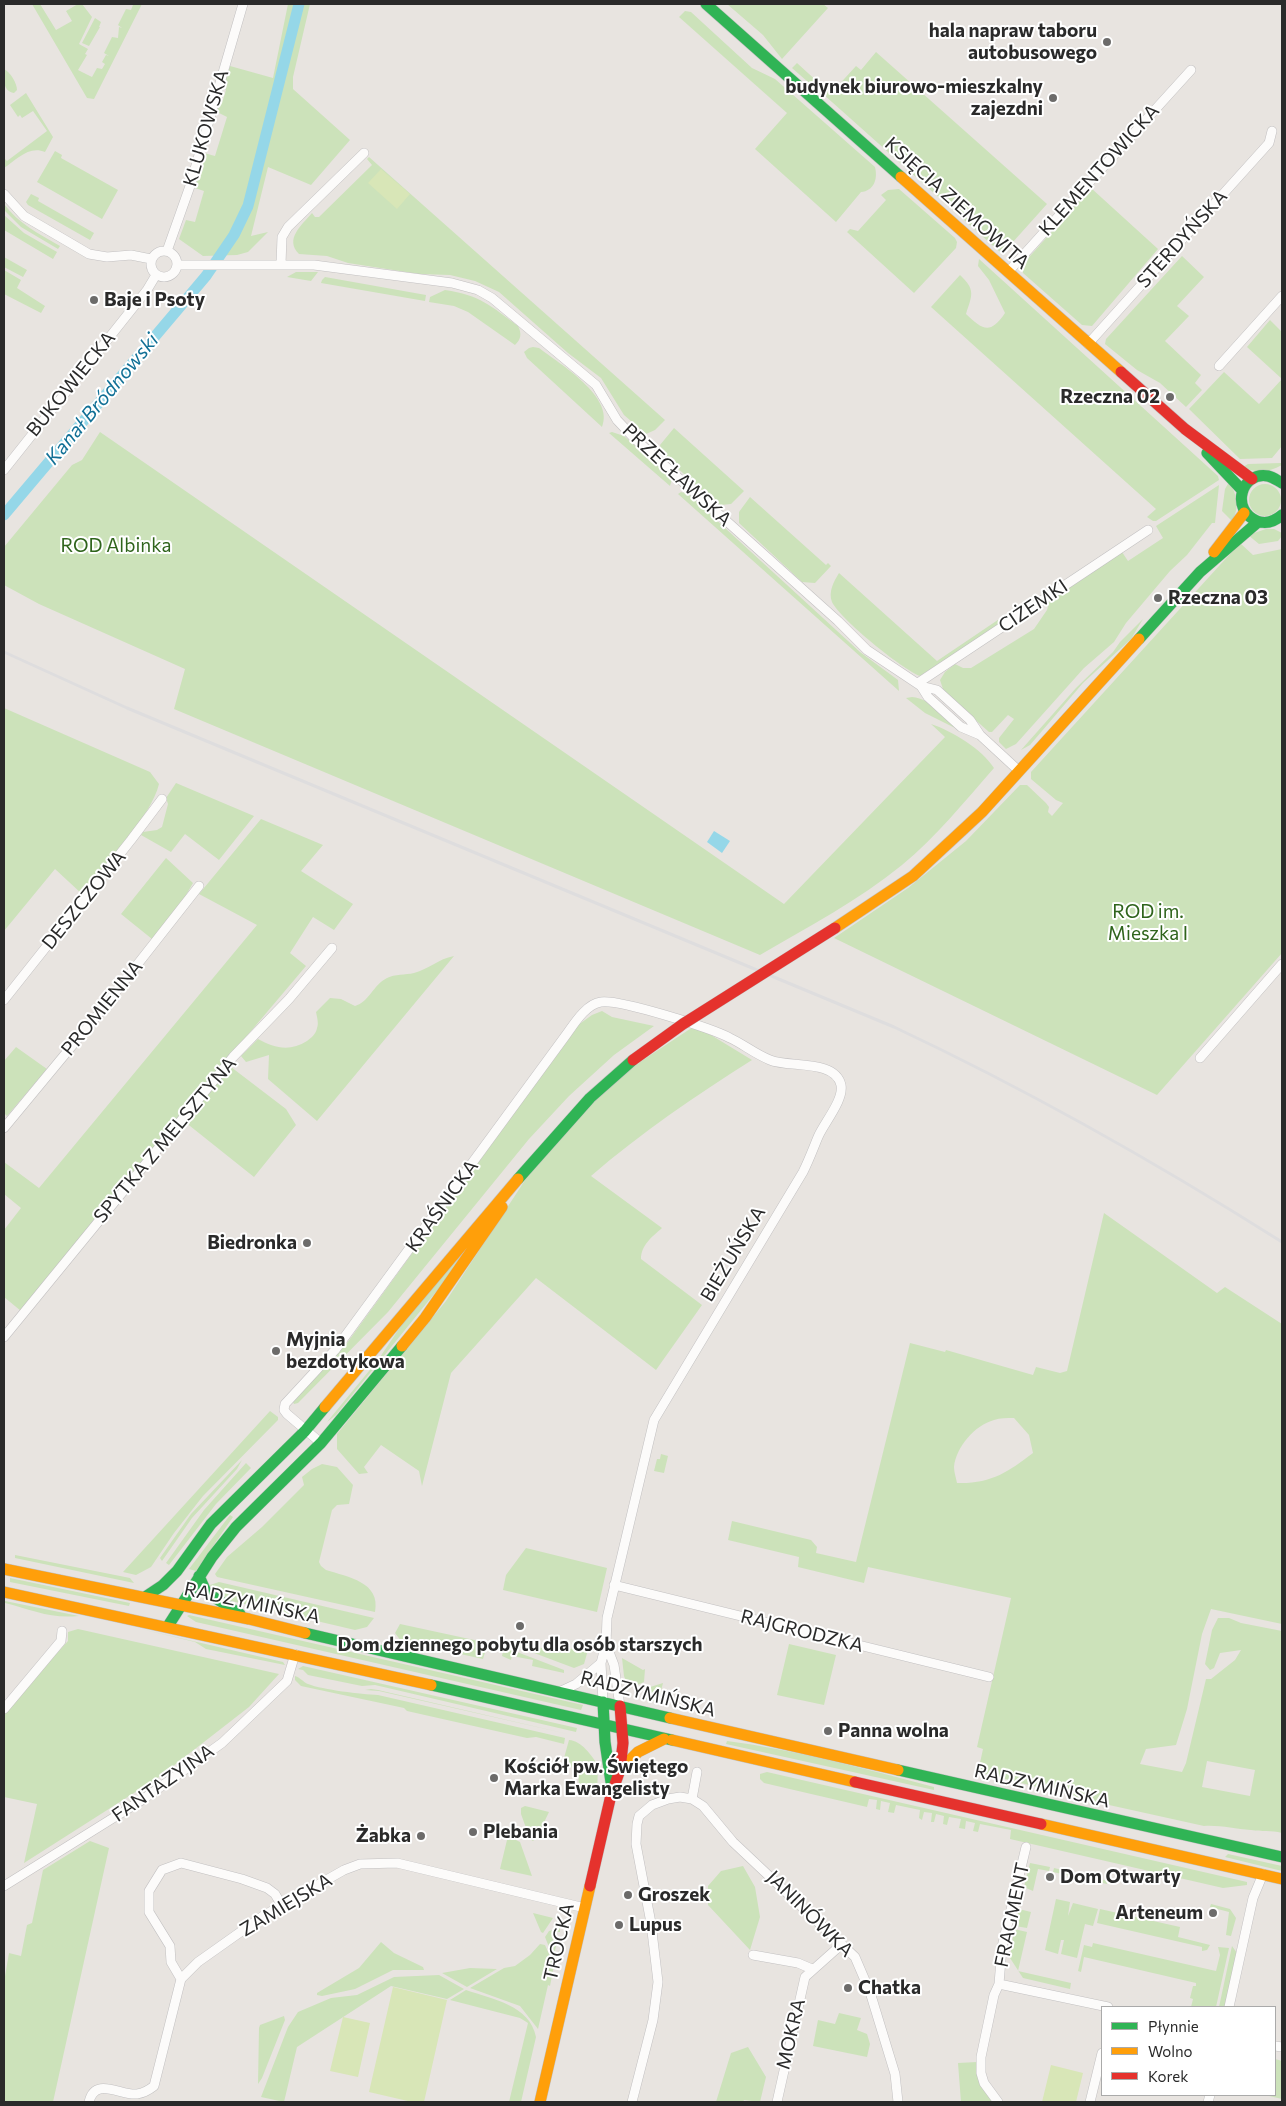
<!DOCTYPE html>
<html>
<head>
<meta charset="utf-8">
<style>
	body { margin:0 }
	#map { position:relative; width:1286px; height:2106px; overflow:hidden; background:#e8e4e0; font-family:Commissioner,sans-serif }
	canvas { display:block }
	.frame { position:absolute; inset:0; border:5px solid #2a2a2a; pointer-events:none }
	.legend { position:absolute; left:1101px; top:2006px; width:175px; height:90px; box-sizing:border-box; background:#fff; border:1px solid #aaa; margin:0; padding:6px 9px; list-style:none; font-size:15px; color:#2a2a2a }
	.legend li { display:flex; align-items:center; gap:10px; height:25px }
	.legend b { width:25px; border:1px solid #aaa }
</style>
</head>
<body>
<div id="map">
<canvas width="1286" height="2106"></canvas>
<div class="frame"></div>
<ul class="legend">
<li><b style="height:6px;background:#30b455"></b>Płynnie</li>
<li><b style="height:6px;background:#ff9f0a"></b>Wolno</li>
<li><b style="height:6px;background:#e5322d"></b>Korek</li>
</ul>
</div>
<script>
const context = document.querySelector('canvas').getContext('2d');
context.lineJoin = 'round';
function fillPath(path, color) { context.fillStyle = color; context.fill(path, 'evenodd'); }
function strokePath(path, color, width, dash) { context.strokeStyle = color; context.lineWidth = width; context.lineCap = dash ? 'butt' : 'round'; context.setLineDash(dash || []); context.stroke(path); }
function write(font, color, halo, rows, align = 'center') {
  context.font = font + ' Commissioner,sans-serif'; context.lineWidth = 4; context.setLineDash([]); context.textBaseline = 'middle'; context.strokeStyle = halo; context.fillStyle = color; for (const [text, x, y, turn = 0] of rows) {
    context.save(); context.translate(x, y); context.rotate((+turn || 0) * Math.PI / 180); context.textAlign = isNaN(turn) ? turn : align; if (halo) context.strokeText(text, 0, 0); context.fillText(text, 0, 0); context.restore();
  }
}
const green = new Path2D(`
	M32,4H40L56,30L72,21L66,11L78,4H82L92,17L79,44L88,49L85,54L87,55L78,70L92,77L97,68L102,69L105,64L102,62L106,55L109,56L104,53L112,37L118,38L119,27L122,28L118,25L126,9L131,10L133,5L131,4H142L94,99L87,98Z
	M288,4H310L293,77V89L350,140L311,185L268,167L251,236L268,232L248,252L237,255L203,256L179,239L186,220L195,222L204,191L195,188L204,153L215,156L227,117L217,112L220,101L223,100L226,90L223,87L230,66L273,78Z
	M727,4H823L828,8L782,59L763,35Z
	M685,11L691,12L752,68L775,79L875,167C878,179 874,191 861,192L836,222L755,149L787,113L679,17Z
	M95,18L101,22L99,27H100L89,46L82,43Z
	M876,52L1047,204L1004,252H1000L823,94L830,86L834,90L856,66L861,70Z
	M797,63L820,84L816,89L792,68Z
	M4,69C10,72 17,83 17,90L14,93C2,91 4,78 4,69Z
	M26,93L53,137L45,152C29,145 16,160 4,168V158L7,161L47,131L33,111L22,118L20,115L18,117L10,105Z
	M55,151L62,155L61,158L118,190L102,219L37,182Z
	M369,157L665,420L655,430L646,434L624,415L601,378L568,353L499,292L475,281L450,275L419,274L348,263L327,256L299,254C284,239 302,225 312,213L315,217H319L372,165L367,159Z
	M1091,188L1158,249L1092,326L1082,325L1023,273L1022,265Z
	M899,189L955,238L957,242L956,248L914,293L847,232L850,229L858,231L886,200L881,195L888,190Z
	M31,194L39,198L38,201L94,233L90,240L28,205L26,202Z
	M4,204C18,223 39,234 60,246L58,249L21,227L4,210Z
	M4,215L24,233L57,252L53,259L4,230Z
	M1182,256L1204,277L1177,306L1189,316L1165,341L1201,375L1195,383L1202,390L1186,407L1160,383L1137,370L1105,344L1106,339Z
	M4,257L27,270L23,277L4,267Z
	M979,259L1218,476L1219,480L1156,521H1153L1147,517L1156,509L931,307L960,275C976,290 972,295 966,314C983,330 990,335 1005,313L989,280L978,266Z
	M4,270L21,280L17,288L45,306L41,313L4,294Z
	M296,272H318L311,281L287,277Z
	M325,277L426,295L425,301L321,283L322,280Z
	M445,290C480,295 491,306 518,326C522,334 521,339 515,345L468,312L454,306L429,302L430,297Z
	M1270,320L1282,332V446L1272,458L1240,459L1189,409L1224,372L1259,404L1282,379L1247,347Z
	M533,347L539,348C560,364 615,397 602,427L527,358L524,352L529,348Z
	M674,428L744,491L731,504L721,505L715,502L663,455L660,445Z
	M100,432L784,904L945,737L931,724C952,731 982,749 994,768C965,801 936,837 902,865C859,900 808,927 760,955L174,709L185,669L39,604L4,585V547L72,465L82,460Z
	M612,432L624,436L672,479L670,486L609,433Z
	M1281,463L1282,465C1269,472 1256,474 1243,467L1248,464Z
	M1229,482C1237,494 1240,508 1232,521L1222,511L1225,489Z
	M1249 500a16 16 0 1 1 32 0a16 16 0 1 1-32 0Z
	M1219,485L1215,523H1212L1187,555L1170,571L1126,623L1114,642L1084,668L1016,744L1006,749L999,742V738L1014,719L1008,715L992,732H989L944,692L940,680L945,672L955,664L963,668H971L1034,629L1047,610L1050,600L1122,552L1128,561L1163,538L1156,526Z
	M681,492L688,494L860,652L898,680L899,691L678,494Z
	M750,497L826,565L828,563L831,566L815,583L802,582L739,523V512Z
	M1266,529H1274L1282,533V536L1278,541L1259,544L1248,535Z
	M1240,543L1253,555L1282,549V953L1157,1095L834,938L908,888L966,841L1020,785H1027L1046,803L1049,807L1048,812L1052,816L1063,803L1056,800L1031,779V772Z
	M839,573L937,661L1023,603L1025,608L920,676C902,669 840,619 832,602C828,592 834,581 839,573Z
	M1143,619L1131,639L1083,683L1030,745L1021,750L1076,688L1113,652L1120,642Z
	M912,697C932,699 947,719 961,731L925,713L906,698Z
	M4,708L150,772L159,784C151,817 104,867 82,894L55,869L4,931Z
	M176,783L254,816L219,860L185,834L171,852L141,835L143,832L157,830L162,827L168,804L166,798Z
	M261,819L323,845L301,871L353,904L334,930L313,917L290,953L306,966L196,1096L21,1311L4,1297V1230L21,1208L4,1194V1162L39,1188L257,925L199,894Z
	M166,858L193,883L182,902L152,939L121,914Z
	M454,956L317,1121L268,1079L269,1055L246,1062L241,1056L258,1039C274,1048 290,1052 307,1041C311,1038 316,1034 317,1028C319,1024 317,1017 316,1012L330,998L341,999L355,1006C369,1002 373,985 387,978C395,974 405,975 414,973C429,969 438,959 454,956Z
	M602,1011L612,1017L654,1026L614,1055L569,1096L529,1139L388,1312L298,1403L294,1404L293,1402L347,1343L578,1025L592,1015Z
	M693,1027L706,1032L752,1060C695,1096 642,1132 591,1176L662,1228C652,1237 641,1245 641,1259L702,1305L656,1370L536,1278L451,1373L422,1486L419,1471L381,1445L364,1467L368,1473L359,1474L337,1449V1434L446,1301L533,1168L605,1090L640,1062Z
	M16,1047L47,1069L7,1116L4,1113V1061Z
	M231,1067L286,1109L296,1125L254,1177L185,1122Z
	M1104,1213L1217,1293L1225,1287L1282,1324V1624L1211,1609L1202,1634L1187,1709L1176,1745L1146,1749L1140,1764L1182,1772L1186,1763L1206,1679H1211L1235,1660L1241,1650L1220,1653L1214,1668L1210,1670L1205,1664L1212,1630L1218,1618H1229L1241,1623L1282,1631V1833C1271,1830 1262,1832 1251,1830C1235,1829 1220,1825 1204,1826L1100,1803L978,1772L983,1749L977,1747L1011,1598L868,1567L864,1583L798,1567L799,1557L728,1540L732,1521L811,1540L817,1547L816,1553L856,1562L910,1343L945,1352L946,1350L1033,1375L1036,1367L1060,1373L1067,1371ZM1014,1418L1029,1435L1033,1453C1008,1472 991,1484 957,1483C956,1478 954,1472 954,1467C956,1447 975,1425 994,1420C1000,1418 1007,1418 1014,1418ZM1207,1761L1255,1770L1250,1796L1202,1787Z
	M469,1245L439,1288L336,1415L327,1422L378,1360L407,1317Z
	M270,1411L278,1417V1420L203,1496L174,1533L151,1567L136,1575L123,1572Z
	M661,1454L668,1456L664,1473L654,1471L657,1459H660Z
	M242,1460L237,1469L192,1518L162,1561L160,1558L191,1514Z
	M246,1463L251,1468L216,1504L169,1565L166,1563L204,1510Z
	M322,1464L337,1467L353,1485L349,1504L337,1505L332,1510L319,1562L321,1566L326,1570C348,1577 381,1582 375,1612L217,1577L215,1574L227,1557L262,1527L304,1485L302,1477L312,1469Z
	M230,1515L233,1517L196,1571L189,1569Z
	M526,1548L607,1568L597,1612L503,1590L506,1575Z
	M15,1555L130,1578L134,1583L15,1558Z
	M10,1578L130,1603L129,1606L10,1582Z
	M219,1582L374,1618L367,1627L355,1630L223,1599L211,1587L210,1585Z
	M5,1601L79,1616C50,1619 33,1610 5,1603Z
	M189,1615L583,1705L581,1710L196,1622L187,1616Z
	M400,1624L488,1643L483,1659L401,1641L395,1633Z
	M78,1629L279,1674L249,1707L159,1777L24,1863L37,1804L4,1797V1711L68,1641V1632Z
	M141,1629L283,1662L285,1665L206,1649L195,1642Z
	M497,1639L552,1650L583,1648L590,1643L584,1664L574,1668Z
	M789,1644L836,1655L824,1705L777,1695Z
	M504,1647L564,1670V1673L532,1666L533,1660L512,1656L511,1660L502,1656Z
	M622,1658L643,1670L645,1669L644,1682L635,1686L627,1684L624,1676Z
	M303,1666L577,1728L576,1732L375,1685L362,1686L308,1675L303,1670L298,1669Z
	M295,1676C301,1678 303,1682 308,1684C323,1690 361,1694 378,1695L565,1738L564,1744L536,1737L527,1738L407,1711L404,1708L301,1686L295,1680Z
	M663,1683L658,1702L645,1699L647,1688Z
	M371,1689L378,1690L572,1735L379,1691L365,1690Z
	M569,1740C582,1741 591,1755 598,1765L597,1796L580,1793L578,1775L564,1758Z
	M727,1741C797,1750 866,1769 934,1787V1790L726,1744Z
	M767,1772L1247,1882V1885L1223,1888L1010,1839L1011,1830L980,1824L978,1832L973,1831L975,1823L966,1821L965,1829L959,1828L961,1819L949,1817L947,1825L943,1824L944,1816L936,1814L934,1822H931L932,1813L924,1812L922,1820L919,1818L920,1810L896,1805L894,1813L888,1812L890,1803L881,1801L880,1810L876,1809L877,1800L869,1799L867,1807L764,1783L760,1779V1774Z
	M525,1806L549,1812L537,1837L533,1841L530,1839L521,1814V1808Z
	M512,1838L520,1842L532,1876L500,1869L507,1840Z
	M90,1841L109,1848L53,2102H4V1982L9,1953L21,1956L27,1925L32,1923L43,1870Z
	M1228,1854L1282,1866V1871L1225,1857Z
	M1030,1863L1050,1867L1049,1871L1038,1869L1033,1891L1024,1887Z
	M743,1866L755,1887L760,1917L750,1950L708,1905V1886L721,1871Z
	M1054,1868L1108,1881L1107,1884L1053,1872Z
	M1056,1899L1070,1902L1068,1916L1073,1903L1098,1909L1093,1926L1085,1924L1077,1958L1061,1954L1064,1940H1061L1058,1954L1045,1950Z
	M1211,1904L1230,1909L1236,1918L1231,1936L1226,1935L1229,1912L1210,1907Z
	M1019,1909L1031,1912L1027,1928L1015,1926Z
	M1100,1909L1180,1927L1178,1937L1210,1945L1207,1950L1202,1951V1947L1097,1923Z
	M533,1913L553,1918L543,1933L541,1932Z
	M560,1928V1932H557L554,1942L557,1943L553,1957L545,1937L549,1931Z
	M1014,1929L1027,1932L1018,1971L1071,1983L1070,1989L1023,1978L1010,1958Z
	M381,1942L394,1953L423,1967L424,1970H393L355,1989L322,1996L317,1995V1993L359,1968Z
	M1093,1943L1216,1971L1220,1955L1218,1947L1229,1948L1216,2007H1191L1193,1999L1190,1998L1193,1986H1196V1983L1084,1957L1081,1972L1078,1971L1084,1945L1092,1947Z
	M540,1944L545,1945L554,1965L550,1986L548,1985L538,2029L520,2006L470,1988L504,1968L515,1966L530,1955Z
	M1232,1946L1237,1953L1225,2007H1219Z
	M470,1968L497,1969L467,1987L442,1973Z
	M439,1975L464,1989L447,1999L391,1986L297,2047L284,2102L261,2097L288,2027L298,2012L331,1998L357,1995L394,1977Z
	M466,1990C492,1999 530,2005 536,2037L521,2102H509L528,2023L520,2018L450,2000Z
	M839,2013L861,2018L857,2030L867,2034L870,2044L867,2057L813,2046L818,2020L835,2024Z
	M284,2016L285,2020L262,2078L258,2084L259,2028L260,2025Z
	M748,2047L766,2077L760,2102L744,2100L743,2102H716L731,2053Z
	M1275,2059L1282,2061V2099L1265,2095H1275Z
	M977,2062L993,2102H961L958,2063Z`);
const pitch = new Path2D(`
	M381,169L410,194L397,209L368,183Z
	M393,1987L447,2000L424,2102H412L369,2092Z
	M343,2017L370,2023L358,2077L330,2071Z
	M1051,2065L1083,2073L1076,2102H1042Z`);
const water = new Path2D(`
	M714,831L730,841L722,853L707,842Z`);
const canal = new Path2D(`
	M4,515L206,276L234,235L248,206L299,4`);
const street = new Path2D(`
	M4,194L24,216L89,254L107,257L131,255L151,259
	M151 264a13 13 0 1 1 26 0a13 13 0 1 1-26 0Z
	M167,251L190,186L243,4
	M281,264L282,237L288,227L364,153
	M177,265H314L452,283L478,290L492,298L596,385L617,420L635,439L838,621L867,650L921,686L928,697L961,727L980,735
	M1008,272L1191,70
	M1088,344L1269,143L1272,131
	M1219,366L1282,296
	M4,470L147,290L156,275
	M918,683L1148,530
	M921,686L937,690L970,720L980,735L1019,771
	M4,1000L131,840L162,799
	M1200,1058L1282,964
	M4,1128L100,1012L199,886
	M4,1337L233,1057L289,999L332,948
	M321,1443L287,1414L284,1410L285,1404L335,1350L566,1035C574,1024 586,1004 601,1002C619,999 711,1028 730,1038C743,1044 755,1054 770,1060C789,1068 835,1059 841,1085C844,1100 824,1123 818,1137C813,1149 809,1160 803,1172L654,1420L607,1618L606,1644L601,1663L603,1702
	M614,1585L989,1677
	M606,1644L614,1665L620,1706
	M561,1691L576,1684L601,1663
	M4,1709L61,1641L62,1631
	M692,1799L697,1772
	M4,1886L142,1800L222,1743L287,1681L295,1654
	M753,1955L798,1963L812,1969
	M181,1979L171,1962L170,1946L149,1912V1891L162,1870L181,1863L242,1879L267,1888L275,1894L282,1906
	M999,1984L1108,2007
	M1229,2007L1253,1898L1263,1874
	M1275,2046L1282,2047
	M89,2102C95,2076 121,2096 137,2094C144,2093 149,2090 154,2086L181,1979L198,1962L263,1916L344,1870L360,1864L397,1863L585,1908
	M632,2102L653,2020L658,1982L651,1923L636,1844L637,1824L639,1816L652,1805L668,1799L680,1797L692,1799L703,1806L733,1842L855,1957L870,1992L895,2074L898,2102
	M777,2102L805,1977L842,1944
	M998,2102L984,2083L981,2073V2057L994,1995L999,1984L1002,1947L1026,1847
	M1090,2102L1102,2053
	M1208,2102L1210,2095`);
const fast = new Path2D(`
	M706,4L901,177
	M1207,453L1242,490
	M1282,483C1278,481 1273,477 1268,476C1241,471 1230,510 1257,521C1267,525 1275,521 1282,515
	M1139,639L1200,572L1258,522
	M518,1179L590,1098L633,1060
	M199,1576L206,1592L240,1614
	M145,1597L163,1585L177,1571L211,1524L305,1431L325,1407
	M168,1626L212,1557L236,1527L321,1443L402,1346
	M305,1633L670,1718
	M431,1685L672,1740
	M603,1702L605,1742L612,1789
	M898,1770L1282,1857`);
const slow = new Path2D(`
	M901,177L1121,372
	M1214,552L1244,513
	M835,928L913,876L982,812L1139,639
	M402,1346L425,1318L502,1207
	M325,1407L518,1179
	M4,1569L249,1619L305,1633
	M4,1592L431,1685
	M670,1718L898,1770
	M672,1740L855,1782
	M620,1770L638,1752L664,1739
	M1041,1824L1282,1879
	M540,2102L590,1886`);
const jam = new Path2D(`
	M1121,372L1185,429L1252,479
	M855,1782L1041,1824
	M590,1886L611,1795L620,1770L623,1743L620,1706`);
const rail = new Path2D(`
	M4,652L127,708L894,1027C1028,1090 1157,1163 1282,1242`);
const jamBridge = new Path2D(`
	M633,1060L683,1024L835,928`);
const markers = [
	[1107,42,5,"#6c6b6a"],
	[1053,98,5,"#6c6b6a"],
	[94,300,5,"#6c6b6a"],
	[1170,397,5,"#6c6b6a"],
	[1158,598,5,"#6c6b6a"],
	[307,1243,5,"#6c6b6a"],
	[276,1351,5,"#6c6b6a"],
	[520,1626,5,"#6c6b6a"],
	[828,1731,5,"#6c6b6a"],
	[494,1778,5,"#6c6b6a"],
	[473,1832,5,"#6c6b6a"],
	[421,1836,5,"#6c6b6a"],
	[1050,1877,5,"#6c6b6a"],
	[628,1895,5,"#6c6b6a"],
	[1213,1913,5,"#6c6b6a"],
	[619,1925,5,"#6c6b6a"],
	[848,1988,5,"#6c6b6a"]
];
const poiNames = [
	["hala napraw taboru",1097,31,"right"],
	["autobusowego",1097,53,"right"],
	["budynek biurowo-mieszkalny",1043,87,"right"],
	["zajezdni",1043,109,"right"],
	["Baje i Psoty",104,300],
	["Rzeczna 02",1160,397,"right"],
	["Rzeczna 03",1168,598],
	["Biedronka",297,1243,"right"],
	["Myjnia",286,1340],
	["bezdotykowa",286,1362],
	["Dom dziennego pobytu dla osób starszych",520,1645,"center"],
	["Panna wolna",838,1731],
	["Kościół pw. Świętego",504,1767],
	["Marka Ewangelisty",504,1789],
	["Plebania",483,1832],
	["Żabka",411,1836,"right"],
	["Dom Otwarty",1060,1877],
	["Groszek",638,1895],
	["Arteneum",1203,1913,"right"],
	["Lupus",629,1925],
	["Chatka",858,1988]
];
const streetNames = [
	["KLUKOWSKA",206,128,-74],
	["KLEMENTOWICKA",1099,170,-48],
	["KSIĘCIA ZIEMOWITA",957,203,42],
	["STERDYŃSKA",1182,239,-48],
	["BUKOWIECKA",71,384,-51],
	["PRZECŁAWSKA",677,475,43],
	["CIŻEMKI",1033,606,-34],
	["DESZCZOWA",84,900,-51],
	["PROMIENNA",102,1008,-51],
	["SPYTKA Z MELSZTYNA",165,1140,-50],
	["KRAŚNICKA",442,1206,-54],
	["BIEŻUŃSKA",733,1254,-59],
	["RADZYMIŃSKA",252,1603,12],
	["RAJGRODZKA",802,1631,14],
	["RADZYMIŃSKA",648,1694,14],
	["FANTAZYJNA",163,1783,-35],
	["RADZYMIŃSKA",1042,1786,13],
	["ZAMIEJSKA",286,1905,-31],
	["JANINÓWKA",810,1914,45],
	["FRAGMENT",1012,1915,-78],
	["TROCKA",559,1942,-77],
	["MOKRA",791,2034,-77]
];
const parkNames = [
	["ROD Albinka",116,546],
	["ROD im.",1148,912],
	["Mieszka I",1148,934]
];
const waterNames = [
	["Kanał Bródnowski",102,399,-50]
];
fillPath(green, '#cce2ba');
fillPath(pitch, '#d8e6b7');
fillPath(water, '#95d7e8');
strokePath(canal, '#95d7e8', 11);
strokePath(street, '#c2c0c1', 10);
strokePath(fast, '#c2c0c1', 12);
strokePath(slow, '#c2c0c1', 12);
strokePath(jam, '#c2c0c1', 12);
strokePath(street, '#fcfbfa', 9);
strokePath(fast, '#30b455', 11);
strokePath(slow, '#ff9f0a', 11);
strokePath(jam, '#e5322d', 11);
strokePath(rail, '#deddde', 3);
strokePath(jamBridge, '#c2c0c1', 12, []);
strokePath(jamBridge, '#e5322d', 11);
for (const [x, y, r, color] of markers) { const dot = new Path2D(); dot.arc(x, y, r, 0, 2 * Math.PI); context.fillStyle = color; context.fill(dot); strokePath(dot, '#fff', 2); }
write('bold 19px', '#2a2a2a', '#fff', poiNames, 'left');
write('19px', '#2a2a2a', '#fff', streetNames);
write('19px', '#2f641c', '#fff', parkNames);
write('italic 20px', '#117096', '#fff', waterNames);
</script>
</body>
</html>
